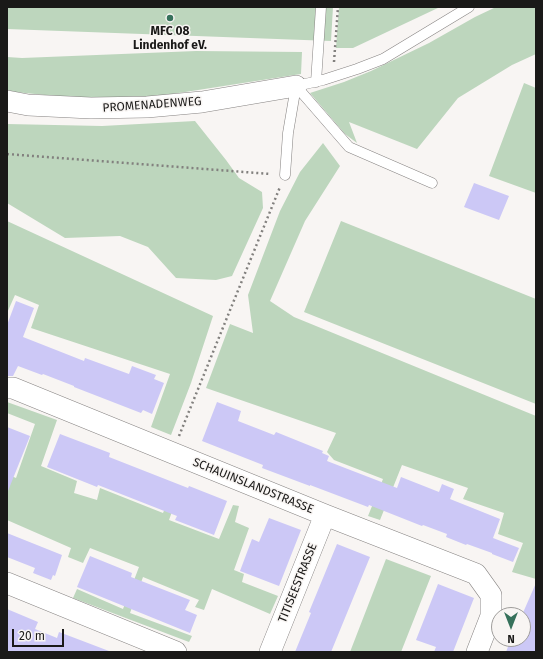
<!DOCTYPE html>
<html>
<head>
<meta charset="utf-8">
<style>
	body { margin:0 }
	#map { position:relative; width:543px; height:659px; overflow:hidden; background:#f8f5f3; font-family:"Fira Sans",sans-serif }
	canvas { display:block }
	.frame { position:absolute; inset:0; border:8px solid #1a1918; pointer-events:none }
	.north { position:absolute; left:491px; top:607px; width:40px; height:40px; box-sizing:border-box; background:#f8f5f3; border:1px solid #9f9d9b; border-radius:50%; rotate:180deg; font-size:11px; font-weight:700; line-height:16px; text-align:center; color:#1a1918 }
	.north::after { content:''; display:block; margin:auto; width:14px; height:18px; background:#36715b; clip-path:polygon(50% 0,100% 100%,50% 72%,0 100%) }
	.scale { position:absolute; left:12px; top:629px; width:52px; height:18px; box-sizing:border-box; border:2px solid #1a1918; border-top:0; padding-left:5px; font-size:12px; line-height:14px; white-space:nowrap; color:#1a1918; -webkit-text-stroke:3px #f8f5f3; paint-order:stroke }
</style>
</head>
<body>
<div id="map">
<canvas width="543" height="659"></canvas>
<div class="frame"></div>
<div class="north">N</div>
<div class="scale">20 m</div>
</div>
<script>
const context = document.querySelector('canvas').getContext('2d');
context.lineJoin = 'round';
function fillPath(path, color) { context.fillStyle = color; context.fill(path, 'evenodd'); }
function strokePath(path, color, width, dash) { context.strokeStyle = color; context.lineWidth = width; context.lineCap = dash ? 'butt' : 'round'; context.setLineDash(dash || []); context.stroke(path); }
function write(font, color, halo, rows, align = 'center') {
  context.font = font + ' "Fira Sans",sans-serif'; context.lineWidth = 3; context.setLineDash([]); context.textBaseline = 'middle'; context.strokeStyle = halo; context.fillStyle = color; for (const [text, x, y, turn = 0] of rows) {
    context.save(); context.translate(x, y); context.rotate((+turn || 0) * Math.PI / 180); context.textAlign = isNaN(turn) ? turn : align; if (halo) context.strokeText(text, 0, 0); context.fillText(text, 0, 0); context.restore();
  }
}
const green = new Path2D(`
	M7,7H333L331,41L7,29Z
	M339,7H440L353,48H336Z
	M496,7H536V54L512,65L458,98L417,149L349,122L357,143L345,134L310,93L344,82L371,71L429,43L475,17Z
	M196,51L302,52L301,74L153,97H65L15,92L7,90V57L22,58Z
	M524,83L536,88V193L489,176Z
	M195,121L226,160L239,178L262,192L263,208L232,276L216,280L176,278L148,247L120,236L65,238L7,203V124L102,126Z
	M323,143L340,166L305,221L270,301L294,317L536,416V579L512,572L523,543L498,534L504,513L463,499L468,488L402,465L380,520L368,516L383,479L334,460L327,452L336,433L206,388L230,324L253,333L248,295L280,211L300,172Z
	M7,221L213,316L191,383L171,435L151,427L170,374L31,328L39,305L15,295L7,313Z
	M341,221L536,299V404L304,312Z
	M7,402L57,420L41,466L77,481L74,493L97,500L100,488L163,513L170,496L177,498L169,520L219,539L233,505L239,506L235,522L249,528L234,570L244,574L242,582L278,596L270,614L212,589L204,610L195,607L199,600L143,577L130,613L192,636L189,642L73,598L77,589L123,609L139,567L90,548L83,563L68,557L71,548L7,520V474L16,478L35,424L7,413Z
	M386,559L431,576L401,652H350Z`);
const building = new Path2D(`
	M474,183L509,196L499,220L464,207Z
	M16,301L34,308L23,337L84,361L85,358L129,374L132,366L156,375L154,379L164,383L152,414L143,410L141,413L74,387V386L43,374L42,375L18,366L13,376H7V325Z
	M217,402L241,411L238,421L274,435L276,432L323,451L322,453L329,456L327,461L397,488L401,477L439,492L442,484L454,489L450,499L500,519L493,538L519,548L513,562L492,554V553L467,544L466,545L446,537L447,534L423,525L422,526L369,505L368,507L310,485V486L262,468L263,465L202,441Z
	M7,427L30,436L8,491H7Z
	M60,434L110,453L109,457L188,488L189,486L227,501L214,535L175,520L177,516L98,485L97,487L47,467Z
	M269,518L301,530L279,586L240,571L252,539L259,542Z
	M7,533L62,555L55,576L53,575L51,580L33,573L35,568L7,557Z
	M337,544L370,557L331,652H295L311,613L309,612Z
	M90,556L132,573L131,577L190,600L185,610L197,615L190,633L77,587Z
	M536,583V652H506L511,639H523V615H522Z
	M438,584L474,598L453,652H434L436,647L416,640Z
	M7,609L38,622L35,629L57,638L59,632L109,651V652H7Z`);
const path = new Path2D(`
	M334,62L338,7
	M7,154L271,174
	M179,436L280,187`);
const service = new Path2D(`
	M316,82L321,7
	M296,86L349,147L432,183
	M285,175L288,133L296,86L323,80L357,69L383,59L469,7`);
const minor = new Path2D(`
	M7,101L28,105L91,108L147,107L202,102L296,86
	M7,388H13L325,515L476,574L491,595V616L477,652
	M7,583L176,652
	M270,652L325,515`);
const markers = [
	[170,18,4,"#36715b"]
];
const poiNames = [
	["MFC 08",170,32],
	["Lindenhof eV.",170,46]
];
const streetNames = [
	["PROMENADENWEG",152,105,-4],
	["SCHAUINSLANDSTRASSE",253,486,22],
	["TITISEESTRASSE",298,583,-68]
];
fillPath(green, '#bdd6bd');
fillPath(building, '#ccc8f6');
strokePath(service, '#868382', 11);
strokePath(minor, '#868382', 22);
strokePath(path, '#82807e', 2.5, [2, 3]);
strokePath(service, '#fff', 10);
strokePath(minor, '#fff', 21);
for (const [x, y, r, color] of markers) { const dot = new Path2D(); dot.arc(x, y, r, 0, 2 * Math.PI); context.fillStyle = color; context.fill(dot); strokePath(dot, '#f8f5f3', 1.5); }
write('bold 12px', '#1a1918', '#f8f5f3', poiNames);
write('12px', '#1a1918', '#f8f5f3', streetNames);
</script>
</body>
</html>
